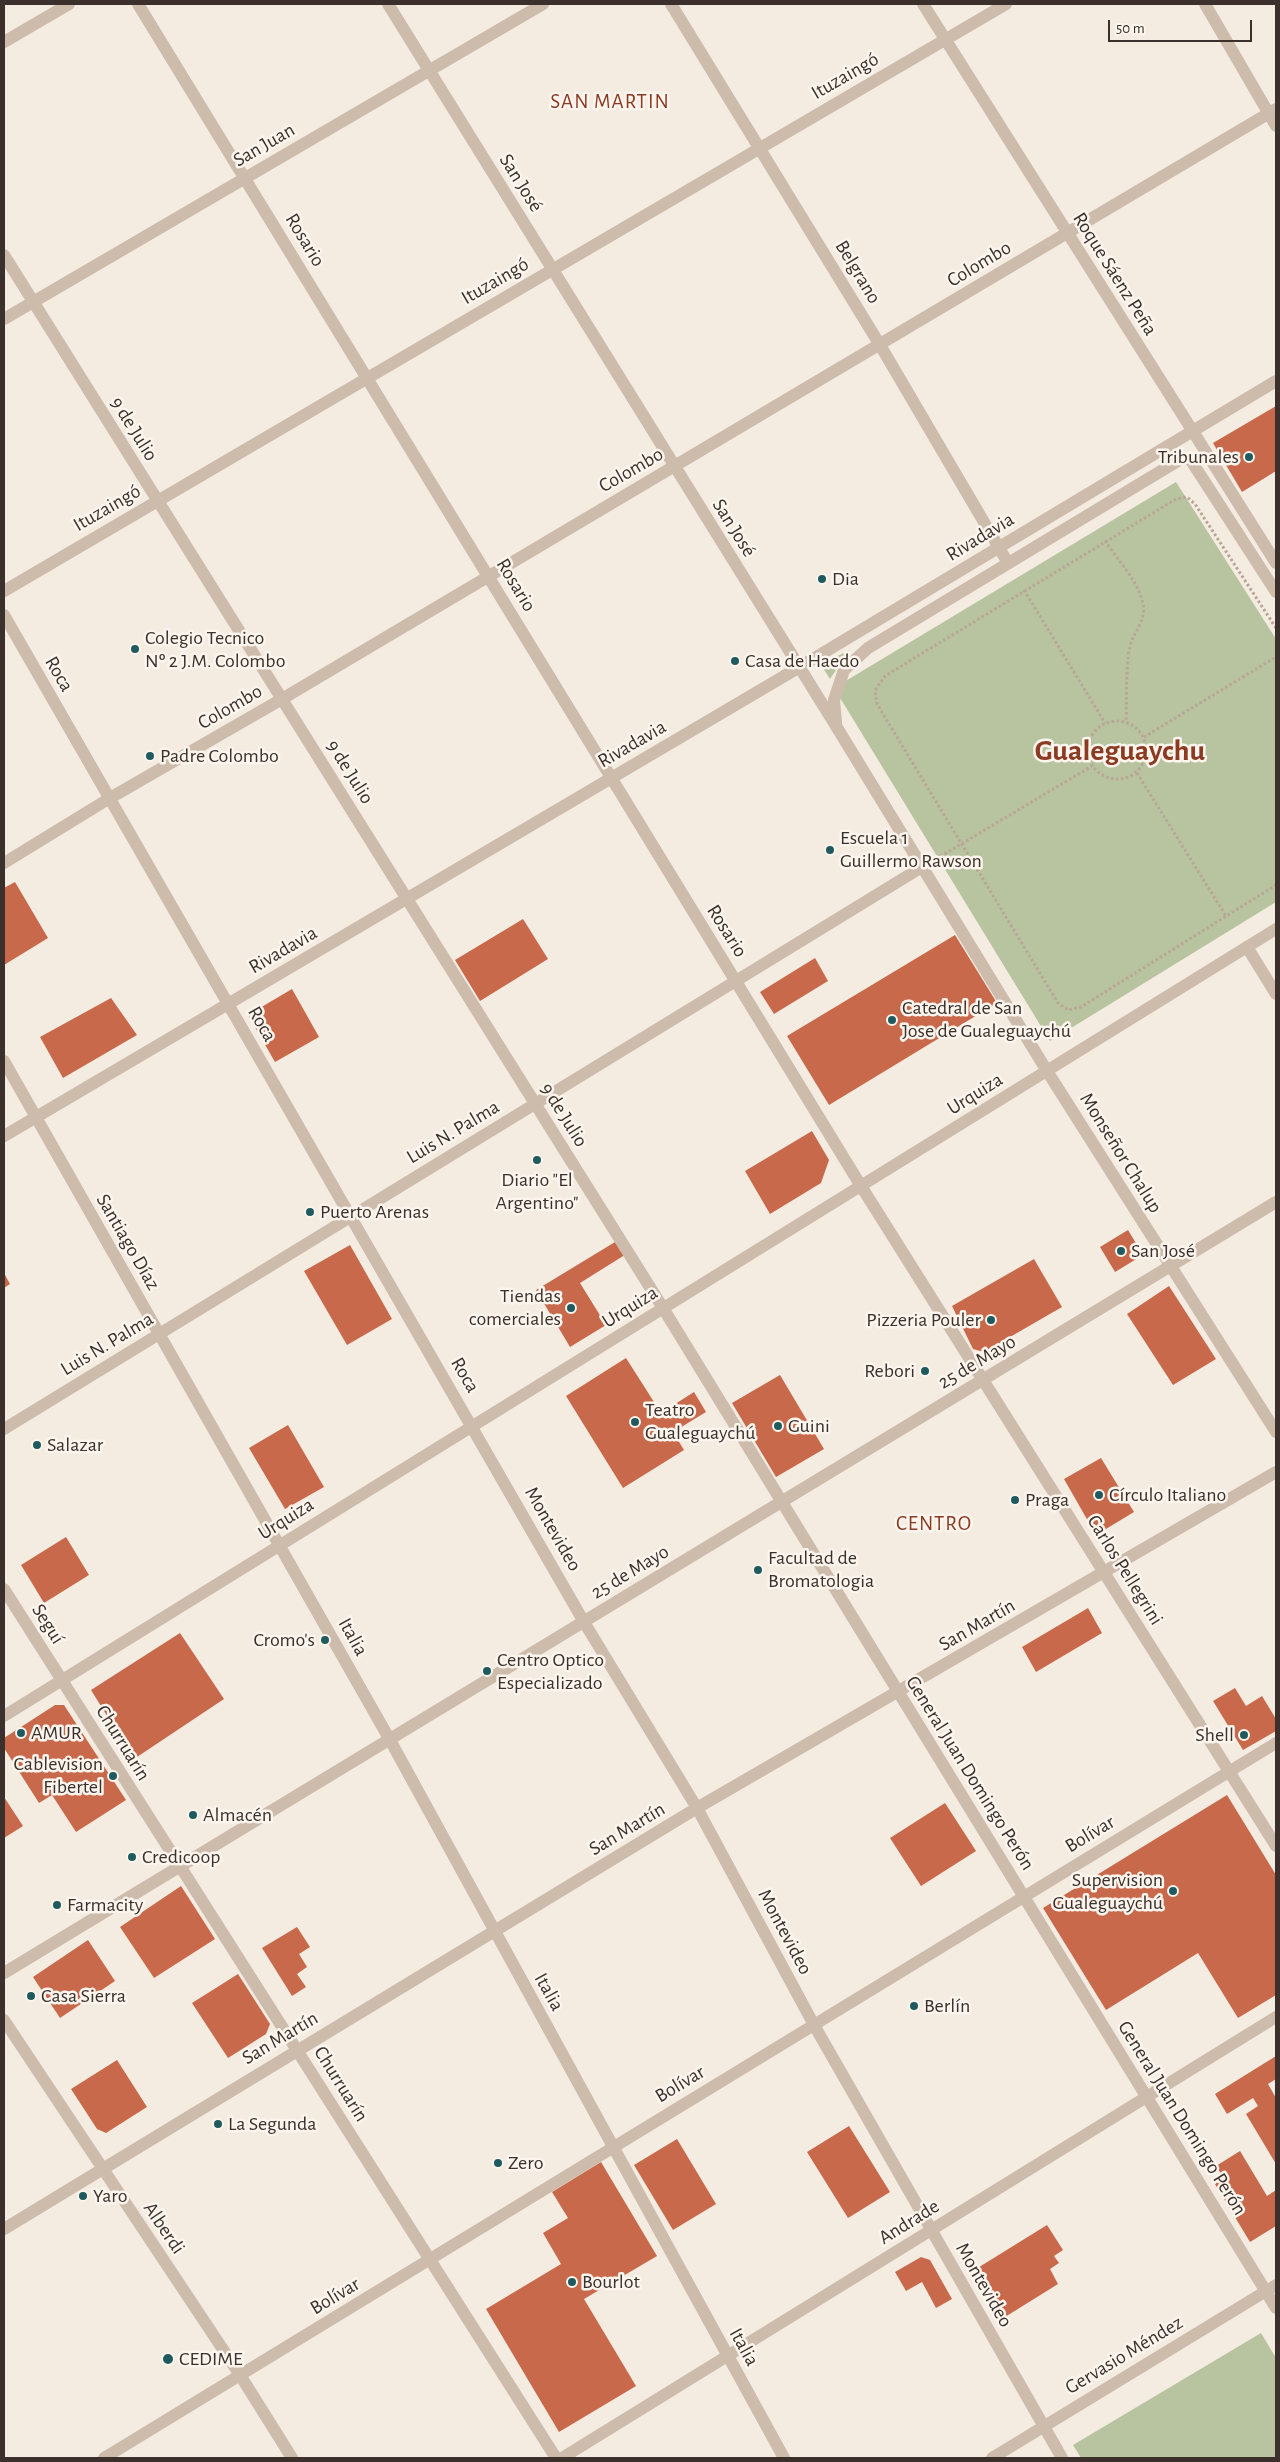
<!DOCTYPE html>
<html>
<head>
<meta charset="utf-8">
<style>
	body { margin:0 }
	#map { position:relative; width:1280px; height:2462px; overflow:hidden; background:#f4ebe1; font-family:"Alegreya Sans",sans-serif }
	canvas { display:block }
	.frame { position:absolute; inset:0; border:5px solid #3b302b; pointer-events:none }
	.scale { position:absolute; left:1108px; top:20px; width:144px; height:22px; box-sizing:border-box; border:2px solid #3b302b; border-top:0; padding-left:6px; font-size:15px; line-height:18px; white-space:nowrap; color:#3b302b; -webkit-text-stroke:4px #fbf5ee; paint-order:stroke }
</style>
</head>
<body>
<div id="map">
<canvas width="1280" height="2462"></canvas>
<div class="frame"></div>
<div class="scale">50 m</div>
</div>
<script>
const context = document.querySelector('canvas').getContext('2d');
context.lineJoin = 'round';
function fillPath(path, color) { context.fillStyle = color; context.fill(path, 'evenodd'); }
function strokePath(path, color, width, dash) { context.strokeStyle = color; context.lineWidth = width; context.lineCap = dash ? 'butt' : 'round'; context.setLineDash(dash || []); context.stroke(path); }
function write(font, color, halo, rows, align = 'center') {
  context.font = font + ' "Alegreya Sans",sans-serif'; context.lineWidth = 5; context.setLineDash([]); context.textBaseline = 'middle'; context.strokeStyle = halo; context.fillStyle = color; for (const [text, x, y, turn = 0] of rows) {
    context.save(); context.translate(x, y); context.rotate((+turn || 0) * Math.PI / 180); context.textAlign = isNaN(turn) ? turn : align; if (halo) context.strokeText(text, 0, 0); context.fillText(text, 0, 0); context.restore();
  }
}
const green = new Path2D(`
	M1176,482L1276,639V902L1050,1041L834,688Z
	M849,650L830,679L821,665Z
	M1261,2333L1276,2358V2458H1081L1073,2445Z`);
const building = new Path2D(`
	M1276,406V471L1242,492L1213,443Z
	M15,882L48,938L4,965V888Z
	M523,919L548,959L480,1001L455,960Z
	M955,935L997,1003L829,1105L787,1036Z
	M815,958L828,981L774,1014L760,992Z
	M292,989L319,1037L275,1062L248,1015Z
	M111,998L137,1035L63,1078L40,1037Z
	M812,1131L829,1160L821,1183L770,1214L745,1171Z
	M1128,1230L1143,1255L1115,1272L1100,1247Z
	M620,1239L628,1253L580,1283L606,1325L570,1347L536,1290Z
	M350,1245L392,1319L347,1345L304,1271Z
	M1034,1259L1062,1307L984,1352L973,1349L952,1306Z
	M4,1273L10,1284L4,1288Z
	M1169,1286L1216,1359L1173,1385L1127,1314Z
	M626,1358L661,1413L694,1392L706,1412L673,1432L684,1450L623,1488L566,1396Z
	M780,1375L824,1449L776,1477L732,1403Z
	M288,1425L324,1487L285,1509L249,1448Z
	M1101,1458L1134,1512L1096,1535L1064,1479Z
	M66,1537L89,1575L44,1603L21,1565Z
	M1088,1608L1102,1633L1036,1672L1022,1647Z
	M180,1633L224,1699L134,1759L91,1690Z
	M1235,1688L1246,1706L1262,1696L1276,1719V1731L1243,1750L1213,1701Z
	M55,1705H64L126,1800L76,1832L52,1795L39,1803L4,1748V1738Z
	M1227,1795L1276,1875V1995L1238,2018L1198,1953L1106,2010L1043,1908Z
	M4,1797L23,1826L4,1838Z
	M945,1803L976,1851L921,1886L890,1838Z
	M181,1886L215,1939L154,1978L120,1927Z
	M297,1927L310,1947L299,1954L307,1967L297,1974L306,1987L292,1996L262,1948Z
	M88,1940L115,1981L60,2018L33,1977Z
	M238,1974L270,2024L266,2034L228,2058L192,2003Z
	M1276,2056V2079L1268,2084L1276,2098V2164L1246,2114L1258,2106L1253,2098L1227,2114L1215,2094Z
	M117,2060L147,2107L106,2133L97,2129L71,2089Z
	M849,2126L890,2192L848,2218L807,2152Z
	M677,2139L716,2204L673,2230L634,2165Z
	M1240,2151L1267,2196L1276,2190V2226L1250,2242L1215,2184L1224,2178L1216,2166Z
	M601,2162L657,2256L584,2299L636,2386L559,2432L486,2309L561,2264L543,2233L568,2218L552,2192Z
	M1047,2225L1063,2250L1054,2256L1059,2263L1050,2269L1058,2284L1005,2317L976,2269Z
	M921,2257L930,2260L952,2299L936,2308L922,2282L906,2291L895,2272Z`);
const path = new Path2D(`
	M1105,541C1117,559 1139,582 1143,604C1146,618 1137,629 1132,640C1125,655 1127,703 1126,722
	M1024,590L1105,723
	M1276,628L1195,504L1187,497L1176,499L885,676L875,690L877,704L1058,1003L1068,1010L1081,1007L1276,885
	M1088 750a29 29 0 1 1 58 0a29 29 0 1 1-58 0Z
	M1144,737L1276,657
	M1137,773L1226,916
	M936,859L1092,766`);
const minor = new Path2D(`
	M138,4L861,1186L1276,1846
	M388,4L836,726L1047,1071L1276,1432
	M671,4L880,345L1008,563
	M923,4L1276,563
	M4,42L69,4
	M4,255L663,1308L1276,2308
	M4,319L543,4
	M4,591L1006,4
	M4,615L584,1622L697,1808L814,2025L1062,2458
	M836,723L834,700L844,670L868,648L1181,459H1190L1276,592
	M4,863L110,798L282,699L1276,109
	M1247,947L1276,994
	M4,1061L390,1740L784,2458
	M4,1136L798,668L1276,381
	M4,1429L922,867
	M4,1589L556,2458
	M4,2020L240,2375L292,2458
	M4,2229L697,1808L1276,1472
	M104,2458L1276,1743
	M562,2458L1276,2017
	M992,2458L1276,2285`);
const tertiary = new Path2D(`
	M1205,4L1276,126
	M4,1716L1276,929
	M4,1973L1276,1202`);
const markers = [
	[1249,457,5,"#1f5a5e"],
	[822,579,5,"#1f5a5e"],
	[135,649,5,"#1f5a5e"],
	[735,661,5,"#1f5a5e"],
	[150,756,5,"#1f5a5e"],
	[830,850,5,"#1f5a5e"],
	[892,1020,5,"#1f5a5e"],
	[537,1160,5,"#1f5a5e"],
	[310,1212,5,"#1f5a5e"],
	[1121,1251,5,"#1f5a5e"],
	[571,1308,5,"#1f5a5e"],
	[991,1320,5,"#1f5a5e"],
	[925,1371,5,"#1f5a5e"],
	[635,1422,5,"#1f5a5e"],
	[778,1426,5,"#1f5a5e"],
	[37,1445,5,"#1f5a5e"],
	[1099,1495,5,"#1f5a5e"],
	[1015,1500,5,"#1f5a5e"],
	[758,1570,5,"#1f5a5e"],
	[325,1640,5,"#1f5a5e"],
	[487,1671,5,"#1f5a5e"],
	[21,1733,5,"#1f5a5e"],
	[1244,1735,5,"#1f5a5e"],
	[113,1776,5,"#1f5a5e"],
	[193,1815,5,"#1f5a5e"],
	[132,1857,5,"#1f5a5e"],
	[1173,1891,5,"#1f5a5e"],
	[57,1905,5,"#1f5a5e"],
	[31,1996,5,"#1f5a5e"],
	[914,2006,5,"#1f5a5e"],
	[218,2124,5,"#1f5a5e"],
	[498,2163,5,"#1f5a5e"],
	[83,2196,5,"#1f5a5e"],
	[572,2282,5,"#1f5a5e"],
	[168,2359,6,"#1f5a5e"]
];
const streetNames = [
	["Ituzaingó",845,76,-30],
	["San Juan",264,145,-30],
	["San José",521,183,58],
	["Rosario",305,240,59],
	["Colombo",979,264,-31],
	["Belgrano",858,272,59],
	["Roque Sáenz Peña",1115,274,58],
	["Ituzaingó",495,281,-30],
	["9 de Julio",134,429,58],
	["Colombo",631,470,-30],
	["Ituzaingó",107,508,-30],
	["San José",734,528,58],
	["Rivadavia",980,537,-31],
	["Rosario",516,585,59],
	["Roca",59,674,60],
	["Colombo",230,707,-30],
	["Rivadavia",632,744,-30],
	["9 de Julio",350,772,58],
	["Rosario",727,931,58],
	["Rivadavia",283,950,-30],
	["Roca",262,1024,60],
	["Urquiza",975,1094,-32],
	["9 de Julio",564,1115,58],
	["Luis N. Palma",453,1132,-31],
	["Monseñor Chalup",1121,1153,58],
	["Santiago Díaz",128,1242,60],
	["Urquiza",630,1307,-32],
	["Luis N. Palma",107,1344,-31],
	["25 de Mayo",977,1362,-31],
	["Roca",465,1375,60],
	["Urquiza",286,1519,-32],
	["Montevideo",553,1529,60],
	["Carlos Pellegrini",1125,1570,58],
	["25 de Mayo",630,1572,-31],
	["Seguí",48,1624,58],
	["San Martín",977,1625,-30],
	["Italia",353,1637,61],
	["Churruarín",123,1743,58],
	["General Juan Domingo Perón",970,1773,58],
	["San Martín",627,1829,-31],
	["Bolívar",1090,1834,-31],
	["Montevideo",785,1932,62],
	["Italia",549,1992,61],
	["San Martín",280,2038,-31],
	["Churruarín",341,2084,58],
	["Bolívar",680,2084,-31],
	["General Juan Domingo Perón",1182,2118,58],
	["Andrade",909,2222,-32],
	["Alberdi",164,2228,56],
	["Montevideo",984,2285,60],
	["Bolívar",335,2296,-31],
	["Italia",744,2347,61],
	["Gervasio Méndez",1124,2355,-31]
];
const poiNames = [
	["Tribunales",1239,457,"right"],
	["Dia",832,579],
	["Colegio Tecnico",145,638],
	["Nº 2 J.M. Colombo",145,661],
	["Casa de Haedo",745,661],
	["Padre Colombo",160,756],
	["Escuela 1",840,838],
	["Guillermo Rawson",840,861],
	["Catedral de San",902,1008],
	["Jose de Gualeguaychú",902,1031],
	["Diario \"El",537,1180,"center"],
	["Argentino\"",537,1203,"center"],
	["Puerto Arenas",320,1212],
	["San José",1131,1251],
	["Tiendas",561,1296,"right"],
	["comerciales",561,1319,"right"],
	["Pizzeria Pouler",981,1320,"right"],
	["Rebori",915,1371,"right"],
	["Teatro",645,1410],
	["Gualeguaychú",645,1433],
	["Guini",788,1426],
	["Salazar",47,1445],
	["Círculo Italiano",1109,1495],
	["Praga",1025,1500],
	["Facultad de",768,1558],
	["Bromatologia",768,1581],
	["Cromo's",315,1640,"right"],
	["Centro Optico",497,1660],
	["Especializado",497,1683],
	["AMUR",31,1733],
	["Shell",1234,1735,"right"],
	["Cablevision",103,1764,"right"],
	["Fibertel",103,1787,"right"],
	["Almacén",203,1815],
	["Credicoop",142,1857],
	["Supervision",1163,1880,"right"],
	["Gualeguaychú",1163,1903,"right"],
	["Farmacity",67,1905],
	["Casa Sierra",41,1996],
	["Berlín",924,2006],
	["La Segunda",228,2124],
	["Zero",508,2163],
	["Yaro",93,2196],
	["Bourlot",582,2282],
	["CEDIME",179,2359]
];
const neighbourhoodNames = [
	["SAN MARTIN",610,102],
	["CENTRO",934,1524]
];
const townNames = [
	["Gualeguaychu",1120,751]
];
fillPath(green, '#b8c4a0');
fillPath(building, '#c8694b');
strokePath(path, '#b9a596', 3, [2.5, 2.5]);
strokePath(minor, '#cdbbac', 12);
strokePath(tertiary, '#cdbbac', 12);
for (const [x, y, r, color] of markers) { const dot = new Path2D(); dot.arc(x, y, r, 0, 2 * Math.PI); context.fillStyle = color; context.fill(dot); strokePath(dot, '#fbf5ee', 2); }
write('20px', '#3b302b', '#fbf5ee', streetNames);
write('20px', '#3b302b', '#fbf5ee', poiNames, 'left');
context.letterSpacing = '1px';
write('21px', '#8c3b22', '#fbf5ee', neighbourhoodNames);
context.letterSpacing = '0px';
write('bold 30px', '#8c3b22', '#fbf5ee', townNames);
</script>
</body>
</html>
